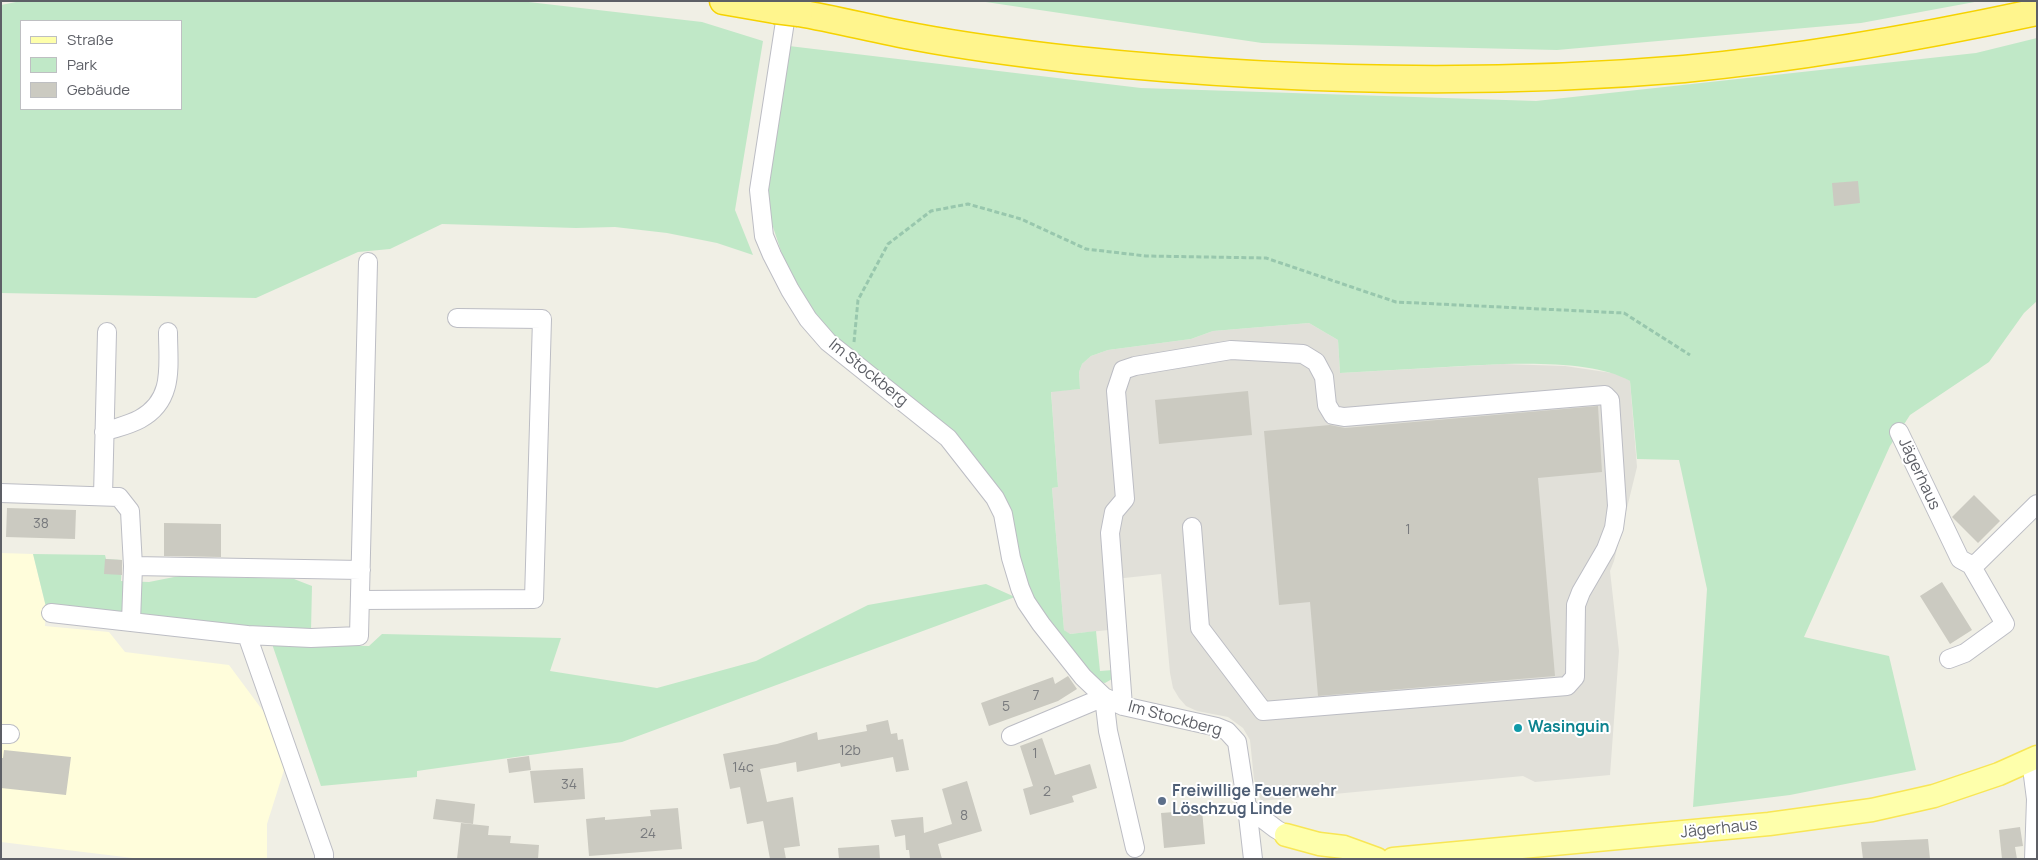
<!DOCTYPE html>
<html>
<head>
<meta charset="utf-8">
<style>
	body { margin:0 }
	#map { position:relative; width:2038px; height:860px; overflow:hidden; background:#f0efe5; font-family:Manrope,sans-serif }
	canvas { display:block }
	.frame { position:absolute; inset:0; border:2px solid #5d5f66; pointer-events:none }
	.legend { position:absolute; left:20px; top:20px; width:162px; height:90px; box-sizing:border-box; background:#fff; border:1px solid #bebfc2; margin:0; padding:6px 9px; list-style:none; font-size:15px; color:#5d5f66 }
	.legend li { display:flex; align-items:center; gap:10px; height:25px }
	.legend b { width:25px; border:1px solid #bebfc2 }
</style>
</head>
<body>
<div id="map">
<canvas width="2038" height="860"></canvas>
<div class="frame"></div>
<ul class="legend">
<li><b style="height:6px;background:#feffab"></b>Straße</li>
<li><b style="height:14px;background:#c0e8c7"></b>Park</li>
<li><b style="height:14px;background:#cbcac1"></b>Gebäude</li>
</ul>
</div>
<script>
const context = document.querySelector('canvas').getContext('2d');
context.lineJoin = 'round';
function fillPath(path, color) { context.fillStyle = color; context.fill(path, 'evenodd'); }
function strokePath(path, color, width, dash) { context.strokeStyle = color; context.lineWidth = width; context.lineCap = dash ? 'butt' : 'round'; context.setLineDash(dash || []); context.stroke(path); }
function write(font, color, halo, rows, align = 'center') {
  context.font = font + ' Manrope,sans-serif'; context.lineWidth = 4; context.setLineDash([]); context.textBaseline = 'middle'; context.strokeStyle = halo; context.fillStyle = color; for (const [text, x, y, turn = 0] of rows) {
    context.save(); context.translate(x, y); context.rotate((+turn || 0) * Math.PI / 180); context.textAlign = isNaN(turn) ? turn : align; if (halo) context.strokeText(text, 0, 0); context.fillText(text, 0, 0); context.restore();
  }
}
const commercial = new Path2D(`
	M1,553L33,554L46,607L45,626L109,632L125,652L229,665L272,723L284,770L267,824V859H141L1,842Z`);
const industrial = new Path2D(`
	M1309,323L1338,340L1340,373L1503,364L1565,366L1619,374L1630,381L1637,467L1614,561L1610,571L1619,651L1610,775L1535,782L1523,776L1261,801L1254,779L1250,740L1243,728L1228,717L1197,711L1186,706L1179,698L1173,688L1170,673L1161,574L1106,580L1109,630L1069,634L1064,630L1052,488L1058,487L1051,391L1080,389L1079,372L1082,364L1091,356L1108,350L1191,339L1213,331Z`);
const green = new Path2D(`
	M21,1H520L702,22L763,41L735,210L753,255L717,243L667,233L615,227L576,228L442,224L390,249L358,252L256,298L1,293V5ZM21,21H181V109H21Z
	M979,1H1980L1861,23L1557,50L1262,43Z
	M2037,38V301L2024,313L1989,362L1910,415L1890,446L1804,637L1889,656L1916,770L1790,795L1693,807L1707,589L1679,460L1637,459L1630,381C1589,357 1495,364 1446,367C1411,369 1375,371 1340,373L1338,340L1309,323L1213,331L1191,339L1108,350L1091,356L1082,364L1079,372L1080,389L1051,392L1058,487L1052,488L1064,630L1070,634L1096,631L1100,671L1113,670L1112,679L1105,683L1099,682L1085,667L1039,610L962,443L938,419L913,398L877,372L826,329L809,308L786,266L770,218L767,184L789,46L1141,88L1536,101L1976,53Z
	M33,554L105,555L106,559L122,560L121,581L149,582L179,576L294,579L312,586L311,631L256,630L46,607Z
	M986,584L1015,597L622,742L417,771V777L321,786L272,644L369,646L382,634L561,638L550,671L657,688L756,661L868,605Z`);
const building = new Path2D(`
	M1858,181L1860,203L1834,206L1832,183Z
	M1248,391L1252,435L1159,444L1155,400Z
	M1598,406L1602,472L1538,478L1555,676L1318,696L1310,602L1279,605L1264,431L1330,425L1345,428Z
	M1974,495L2000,521L1978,543L1952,517Z
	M7,508L76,510L75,539L6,537Z
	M164,523L221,524V557L164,556Z
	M105,559L122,560V575L104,574Z
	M1942,582L1972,630L1950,644L1920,596Z
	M1068,676L1077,689L1058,701L989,726L981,703L1053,677L1055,684Z
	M888,720L891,734L897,733L898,740L903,739L909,770L896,772L893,757L841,767L840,763L797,772L796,762L760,769L767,802L793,797L800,846L784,848L786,859H770L763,821L747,824L740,787L730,789L723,754L777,744L817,732L818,740L867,731L866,725Z
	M1042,738L1055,775L1090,764L1097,788L1072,796L1074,802L1030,815L1023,789L1033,786L1020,746Z
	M4,750L71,757L66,795L1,788V758H3Z
	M529,756L531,770L509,773L507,759Z
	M583,768L585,799L534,803L530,771Z
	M967,781L982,831L938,844L942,859H910L909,850H906L905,835L895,837L891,820L923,817L924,833L952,824L942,789Z
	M436,799L475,804L473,824L433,819Z
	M678,808L682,849L589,856L586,819L605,817V820L651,816L650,810Z
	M1202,810L1205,844L1164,848L1161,813Z
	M461,823L489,826L488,835L511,836L510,843L539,845L538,859H457Z
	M2020,827L2023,846L2015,847L2017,859H2002L1999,830Z
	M1928,839L1930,859H1863L1861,842Z
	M879,845L880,859H839L838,848Z`);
const path = new Path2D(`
	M854,342L858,300L888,244L931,211L968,204L1021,219L1086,249L1146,256L1266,258L1396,302L1624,313L1690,355`);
const minor = new Path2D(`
	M788,2L759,190L764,236L772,255L790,290L808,319L828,342L948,438L995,498L1003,514L1011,558L1020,588L1026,602L1041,624L1083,677L1104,697L1123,706L1217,727L1227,731L1237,742L1247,807L1253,859
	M104,432C115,428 129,425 140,419C175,400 168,365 168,332
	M1899,432L1960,559L1971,565L2005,624L1965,653L1949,659
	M1,493L119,497L130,511L133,566L131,622
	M103,496L107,332
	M1971,565L1978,562L2037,504
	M133,566L361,570
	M360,600L534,599L542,319L457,318
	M51,613L247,635L324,854V859
	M247,635L311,638L359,636L368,262
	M1104,697L1108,731L1135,848
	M1123,706L1110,533L1114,512L1125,499L1116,391L1123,370L1135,366L1231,350L1303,354L1316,362L1324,377L1327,405L1333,415L1344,417L1605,395L1610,400L1617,506L1614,528L1606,549L1581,592L1576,605L1575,677L1567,686L1263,711L1200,628L1192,527
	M1,734H10
	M1011,736L1104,697
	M2031,760L2036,799L2034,859
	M1247,807L1276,829L1286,835`);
const major = new Path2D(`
	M1286,835L1319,844L1344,847L1377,859
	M1393,859L1769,824L1872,810L1934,796L1999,774L2037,757`);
const highway = new Path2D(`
	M723,1L775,10
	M799,13C839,20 877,30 916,37C969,47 1024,54 1077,60C1279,81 1482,86 1684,69C1802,58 1921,37 2037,12`);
const highwayBridge = new Path2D(`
	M775,10L799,13`);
const markers = [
	[1518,728,5,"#0f9aa8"],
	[1162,801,5,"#5c6f8a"]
];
const numberNames = [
	["38",41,524],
	["1",1408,530],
	["7",1036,696],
	["5",1006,707],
	["12b",850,751],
	["1",1035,754],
	["14c",743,768],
	["34",569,785],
	["2",1047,792],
	["8",964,816],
	["24",648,834]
];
const streetNames = [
	["Im Stockberg",868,373,39],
	["Jägerhaus",1919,474,65],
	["Im Stockberg",1175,719,15],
	["Jägerhaus",1719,829,-6]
];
const cultureNames = [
	["Wasinguin",1528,728]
];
const serviceNames = [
	["Freiwillige Feuerwehr",1172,792],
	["Löschzug Linde",1172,810]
];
fillPath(commercial, '#fffddb');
fillPath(industrial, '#e1e0d9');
fillPath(green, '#c0e8c7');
fillPath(building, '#cbcac1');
strokePath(minor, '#bcbdc4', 20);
strokePath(major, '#f8e655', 25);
strokePath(highway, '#f5d200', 29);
strokePath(path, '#98c7ad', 3, [5, 2.5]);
strokePath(minor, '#fff', 18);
strokePath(major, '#feffab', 22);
strokePath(highway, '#fff58d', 26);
strokePath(highwayBridge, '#f5d200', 29, []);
strokePath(highwayBridge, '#fff58d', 26);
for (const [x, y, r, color] of markers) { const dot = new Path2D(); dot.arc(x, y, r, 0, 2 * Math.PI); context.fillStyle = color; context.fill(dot); strokePath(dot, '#fff', 2); }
write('14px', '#787a7d', null, numberNames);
write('16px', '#5d5f66', '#fff', streetNames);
write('bold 16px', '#0d838f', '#fff', cultureNames, 'left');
write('bold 16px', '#4e5e75', '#fff', serviceNames, 'left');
</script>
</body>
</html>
